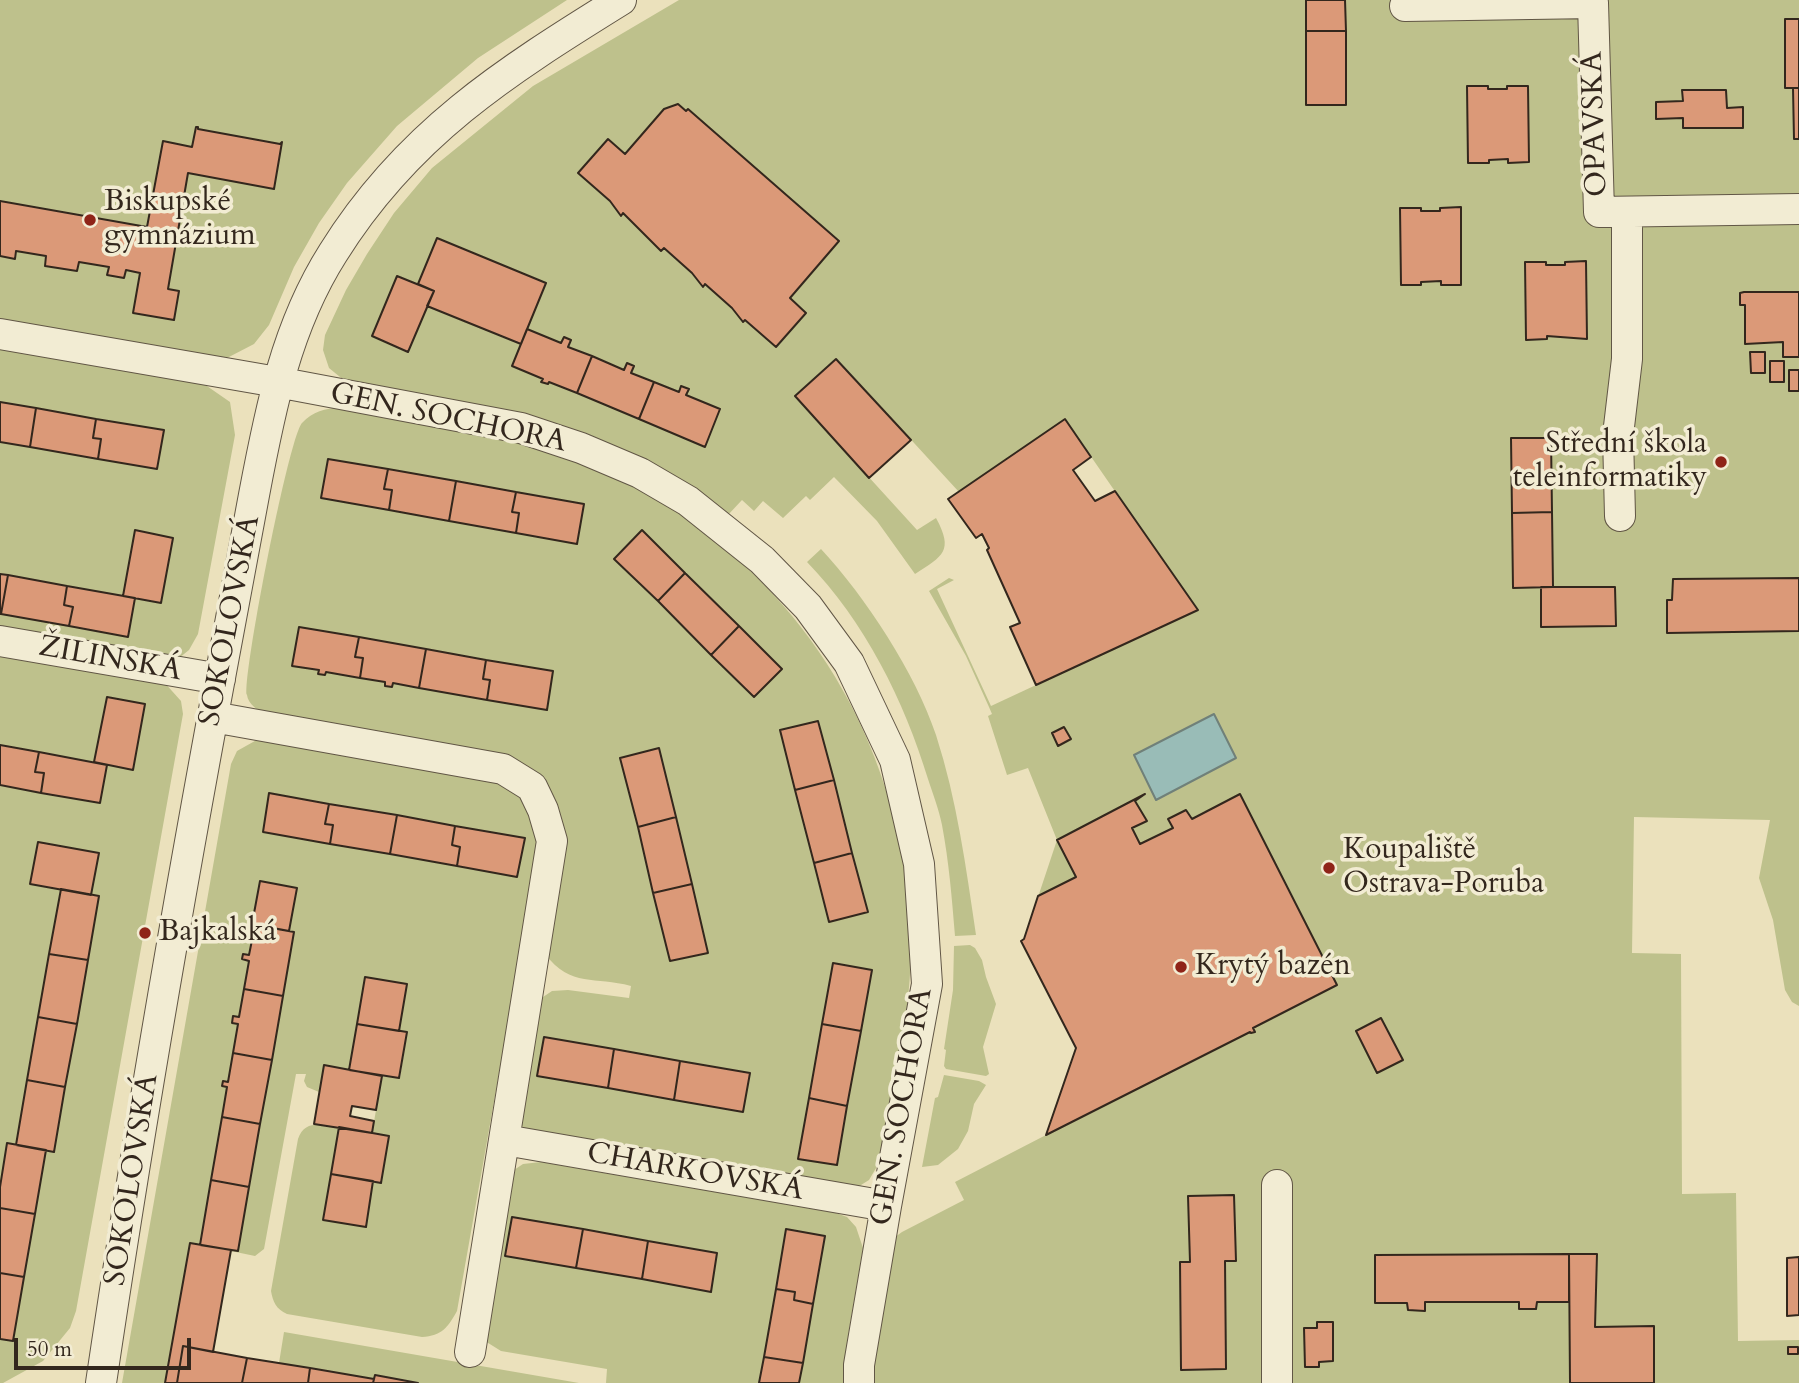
<!DOCTYPE html>
<html>
<head>
<meta charset="utf-8">
<style>
	body { margin:0 }
	#map { position:relative; width:1799px; height:1383px; overflow:hidden; background:#ebe1bc; font-family:Cardo,serif }
	canvas { display:block }
	.scale { position:absolute; left:14px; top:1338px; width:177px; height:32px; box-sizing:border-box; border:4px solid #33271d; border-top:0; padding-left:9px; font-size:21px; line-height:24px; white-space:nowrap; color:#33271d; -webkit-text-stroke:5px #f2ecd3; paint-order:stroke }
</style>
</head>
<body>
<div id="map">
<canvas width="1799" height="1383"></canvas>
<div class="scale">50 m</div>
</div>
<script>
const context = document.querySelector('canvas').getContext('2d');
context.lineJoin = 'round';
function fillPath(path, color) { context.fillStyle = color; context.fill(path, 'evenodd'); }
function strokePath(path, color, width, dash) { context.strokeStyle = color; context.lineWidth = width; context.lineCap = dash ? 'butt' : 'round'; context.setLineDash(dash || []); context.stroke(path); }
function write(font, color, halo, rows, align = 'center') {
  context.font = font + ' Cardo,serif'; context.lineWidth = 7; context.setLineDash([]); context.textBaseline = 'middle'; context.strokeStyle = halo; context.fillStyle = color; for (const [text, x, y, turn = 0] of rows) {
    context.save(); context.translate(x, y); context.rotate((+turn || 0) * Math.PI / 180); context.textAlign = isNaN(turn) ? turn : align; if (halo) context.strokeText(text, 0, 0); context.fillText(text, 0, 0); context.restore();
  }
}
const green = new Path2D(`
	M0,0H567L478,58L397,126L347,183L319,223L294,267L269,325L254,344L227,358L194,357L0,324V256L15,259L16,251L46,256V266L77,271L79,262L109,267L107,275L124,278L126,270L140,273L133,313L174,320L179,291L168,289L188,173L273,189L282,142L280,144L198,129L197,127L192,147L163,141L147,227L0,201Z
	M679,0H1799V1006L1792,1002L1785,990L1773,920L1759,878L1770,820L1634,817L1632,953L1681,954L1682,1194L1736,1193L1738,1341L1799,1340V1383H1654L1653,1326L1595,1327L1596,1254L1376,1255L1407,1303L1408,1310H1425V1302H1519V1309H1535L1537,1302H1569L1570,1383H868L891,1240L902,1232L964,1200L955,1182L1046,1135L1076,1048L1024,939L1057,840L1028,768L1007,775L988,716L992,714L989,707L966,656L929,591L949,578L954,580L937,589L991,706L1197,610L1065,419L959,492L837,359L795,396L917,530L936,518C954,551 943,556 915,574L877,521L834,477L810,500L806,496L783,518L763,501L754,511L742,500L727,516L710,503L345,381L329,368L323,350L325,335L346,290L367,254L394,213L432,168L533,86Z
	M0,349L204,384L230,402L235,435L198,634L189,650L179,658L0,634Z
	M340,407C424,422 510,434 590,464C622,475 654,495 681,514C818,609 899,753 910,919C916,1000 893,1084 879,1163L869,1180L853,1190L541,1139L522,1127L515,1115L537,1001L552,991L568,990L629,998L631,986C595,976 571,988 545,954L534,778L264,715C258,710 248,704 247,695C243,673 289,437 302,423C313,411 325,409 340,407Z
	M821,549C865,596 916,674 936,735C957,800 966,867 976,935L955,936C952,899 949,862 942,825C939,810 933,794 928,779C904,700 865,622 807,562Z
	M0,652L163,681L181,701L183,714L76,1311L70,1328L43,1361L3,1383H0Z
	M262,737L495,777L529,802L540,841L457,1311C448,1327 442,1336 422,1337L287,1314C276,1309 273,1302 271,1291L298,1139C305,1119 322,1125 339,1127L324,1220L365,1227L373,1181L381,1182L389,1136L372,1133L382,1076L400,1078L407,1033L399,1031L407,985L365,977L349,1070L324,1066L319,1092L307,1087L304,1081L306,1074H296L264,1249L255,1256L231,1251L213,1352L279,1363L284,1332L579,1383H122L231,764L237,751Z
	M970,945L975,948L982,960L986,977L996,1004L983,1047L989,1074L986,1076L946,1069L944,1066L946,1050L944,1049L953,990L954,946Z
	M944,1075L979,1081L986,1085L974,1104L968,1131L958,1149L938,1165L922,1167L935,1098L938,1097Z
	M541,1162L836,1213L847,1217L856,1227L863,1248L848,1336L843,1383H606L607,1369L501,1351L485,1341L511,1172L523,1164Z`);
const water = new Path2D(`
	M1214,714L1236,758L1156,800L1134,755Z`);
const building = new Path2D(`
	M1306,0H1345L1346,31H1306Z
	M1785,19H1799V88H1785Z
	M1306,31H1346V105H1306Z
	M1467,86H1488V89H1507V86H1528L1529,162L1508,163V159L1489,160V163H1468Z
	M1793,88H1799V139H1794Z
	M1682,90H1726L1727,108L1743,107V128H1683V118L1656,119V102L1683,101Z
	M678,104L686,111L688,109L839,241L790,298L806,313L776,347L745,320L743,322L732,308L705,284L703,287L692,273L664,248L661,251L623,213L621,216L610,201L578,173L608,139L625,154L664,109Z
	M196,127H198V129L280,144L282,142L274,189L188,173L168,289L179,291L174,320L133,313L140,273L126,270L124,278L107,275L109,267L79,262L77,271L45,266L46,256L16,251L15,259L0,256V201L147,227L163,141L192,147Z
	M1461,207V285H1441V281L1421,282V285H1401L1400,208H1421V211H1440V208Z
	M437,238L546,283L521,344L427,306L434,291L418,284Z
	M1586,261L1587,339L1547,336V339L1526,340L1525,262H1546V265H1565V262Z
	M397,276L434,291L408,352L372,336Z
	M1744,292H1799V357H1783V342L1745,344V305H1740V293Z
	M527,329L561,343L564,337L571,340L568,347L592,356L577,393L549,382L548,384L541,382L543,379L512,366Z
	M1750,352H1765V373H1751Z
	M592,356L624,370L627,363L634,366L631,373L654,382L639,419L577,393Z
	M836,359L911,440L869,478L795,396Z
	M1770,361H1784V382H1770Z
	M1789,370H1799V391H1789Z
	M654,382L679,392L681,386L689,389L686,395L720,409L705,447L639,419Z
	M0,402L36,408L30,447L0,442Z
	M36,408L96,419L93,438L101,439L98,459L30,447Z
	M96,419L164,430L157,469L98,459L101,439L93,438Z
	M1065,419L1091,457L1073,470L1095,501L1115,491L1198,610L1036,685L1010,627L1020,623L987,550L989,548L982,534L976,538L948,499Z
	M1511,438H1551L1552,512L1512,513Z
	M328,459L388,469L384,489L392,490L389,510L321,498Z
	M388,469L456,481L449,521L389,510L392,490L384,489Z
	M456,481L516,492L512,512L519,513L516,533L449,521Z
	M516,492L584,504L577,544L516,533L519,513L512,512Z
	M1552,512L1553,587L1513,588L1512,513Z
	M135,530L173,538L161,603L123,596Z
	M642,530L685,573L658,601L614,559Z
	M685,573L739,626L711,655L658,601Z
	M0,574L8,575L1,614H0Z
	M8,575L67,586L64,605L73,607L69,626L1,614Z
	M1799,578V631L1667,633V600H1672L1673,579Z
	M67,586L135,598L128,637L69,626L73,607L64,605Z
	M1541,587H1615L1616,626L1541,627Z
	M739,626L782,669L754,697L711,655Z
	M299,627L359,637L355,657L363,658L360,678L326,672L325,675L318,674L319,670L292,666Z
	M359,637L426,649L419,688L393,683L392,687L385,686V682L360,678L363,658L355,657Z
	M426,649L486,660L483,679L490,680L487,700L419,688Z
	M486,660L553,671L547,710L487,700L490,680L483,679Z
	M107,697L145,704L133,770L94,762Z
	M818,721L834,780L795,790L780,730Z
	M1064,727L1071,739L1058,746L1052,733Z
	M0,745L39,752L35,772L44,773L41,793L0,785Z
	M659,748L676,817L638,827L620,758Z
	M39,752L107,765L100,803L41,793L44,773L35,772Z
	M834,780L852,853L814,863L795,790Z
	M269,793L329,804L325,824L333,825L330,844L263,832Z
	M1145,794L1135,801L1147,821L1132,828L1140,844L1173,828L1168,819L1186,810L1192,819L1240,794L1337,985L1253,1028L1255,1032L1251,1033L1250,1032L1046,1135L1076,1048L1021,941L1024,939L1038,896L1076,877L1057,840Z
	M329,804L397,815L390,854L330,844L333,825L325,824Z
	M397,815L455,826L452,845L460,847L457,866L390,854Z
	M676,817L692,884L653,893L638,827Z
	M455,826L525,838L517,877L457,866L460,847L452,845Z
	M38,842L99,853L91,895L30,884Z
	M852,853L868,912L829,922L814,863Z
	M260,881L297,888L289,931L252,924Z
	M692,884L708,953L670,961L653,893Z
	M61,889L99,896L88,960L49,954Z
	M255,925L294,932L283,996L244,989L249,961L242,959L243,954L249,955Z
	M49,954L88,960L77,1024L38,1017Z
	M833,963L872,970L861,1031L822,1024Z
	M365,977L407,984L399,1031L357,1024Z
	M244,989L283,996L272,1060L233,1053L238,1024L232,1023L233,1016L239,1017Z
	M38,1017L77,1024L65,1087L27,1080Z
	M1381,1018L1403,1060L1377,1073L1356,1031Z
	M357,1024L407,1032L399,1078L349,1070Z
	M822,1024L861,1031L847,1106L809,1098Z
	M544,1037L614,1049L608,1088L537,1076Z
	M614,1049L680,1061L674,1100L608,1088Z
	M233,1053L272,1060L260,1124L222,1117L227,1087L222,1086L223,1081L228,1082Z
	M680,1061L750,1073L743,1112L674,1100Z
	M324,1065L382,1076L376,1110L352,1106L350,1116L374,1121L372,1133L314,1124Z
	M27,1080L65,1087L54,1152L16,1145Z
	M809,1098L847,1106L837,1165L798,1159Z
	M222,1117L260,1124L249,1187L211,1180Z
	M339,1127L389,1136L381,1183L331,1174Z
	M7,1143L46,1150L35,1214L0,1208V1187Z
	M331,1174L373,1181L366,1227L323,1220Z
	M211,1180L249,1187L238,1251L200,1245Z
	M1234,1195L1236,1261H1225L1226,1369L1181,1370L1180,1262H1190L1188,1196Z
	M0,1208L35,1214L24,1277L0,1273Z
	M512,1217L583,1229L576,1268L505,1256Z
	M583,1229L648,1241L642,1279L576,1268Z
	M786,1229L825,1236L813,1304L794,1300L795,1292L776,1289Z
	M648,1241L717,1253L711,1292L642,1279Z
	M190,1243L231,1250L213,1352L183,1346L177,1383H165Z
	M1569,1254H1597L1595,1327L1654,1326V1383H1570Z
	M1569,1254V1302H1537L1536,1309H1519V1302H1425V1311L1408,1310L1407,1303H1375V1255Z
	M1799,1257V1315L1787,1316V1258Z
	M0,1273L24,1277L13,1341L0,1339Z
	M776,1289L795,1292L794,1300L813,1304L803,1363L764,1357Z
	M1317,1322H1333V1361L1319,1362V1367H1305L1304,1328H1317Z
	M183,1346L247,1358L242,1383H177Z
	M1788,1347H1798V1354H1788Z
	M764,1357L803,1363L799,1383H759Z
	M247,1358L310,1368L308,1383H242Z
	M310,1368L374,1379L373,1383H308Z
	M375,1375L418,1383H373Z`);
const minor = new Path2D(`
	M1405,6L1593,3L1599,212L1799,209
	M0,334L277,382L521,428L581,448L640,473L688,501L762,560L808,607L849,663L895,760L919,864L927,984L886,1206L859,1365V1383
	M1620,516L1618,435L1627,359V212
	M0,641L220,679
	M213,717L503,769L532,787L543,810L552,841L470,1352
	M505,1140L886,1206
	M101,1383C137,1140 179,897 224,656C234,602 244,549 254,495C270,410 286,327 333,253C407,134 505,72 621,0
	M1277,1383V1185`);
const markers = [
	[90,220,7,"#8f2418"],
	[1721,462,7,"#8f2418"],
	[1329,868,7,"#8f2418"],
	[145,933,7,"#8f2418"],
	[1181,967,7,"#8f2418"]
];
const streetNames = [
	["OPAVSKÁ",1596,124,-92],
	["GEN. SOCHORA",448,419,12],
	["SOKOLOVSKÁ",231,621,-79],
	["ŽILINSKÁ",110,660,10],
	["GEN. SOCHORA",903,1107,-80],
	["CHARKOVSKÁ",695,1173,10],
	["SOKOLOVSKÁ",133,1180,-81]
];
const poiNames = [
	["Biskupské",104,203],
	["gymnázium",104,237],
	["Střední škola",1707,445,"right"],
	["teleinformatiky",1707,479,"right"],
	["Koupaliště",1343,851],
	["Ostrava-Poruba",1343,885],
	["Bajkalská",159,933],
	["Krytý bazén",1195,967]
];
fillPath(green, '#bec18c');
fillPath(water, '#99bcb7');
strokePath(water, '#708079', 2);
fillPath(building, '#db9978');
strokePath(building, '#33271d', 2);
strokePath(minor, '#615645', 32);
strokePath(minor, '#f2ecd3', 30);
for (const [x, y, r, color] of markers) { const dot = new Path2D(); dot.arc(x, y, r, 0, 2 * Math.PI); context.fillStyle = color; context.fill(dot); strokePath(dot, '#f2ecd3', 2.5); }
write('30px', '#33271d', '#f2ecd3', streetNames);
write('30px', '#33271d', '#f2ecd3', poiNames, 'left');
</script>
</body>
</html>
